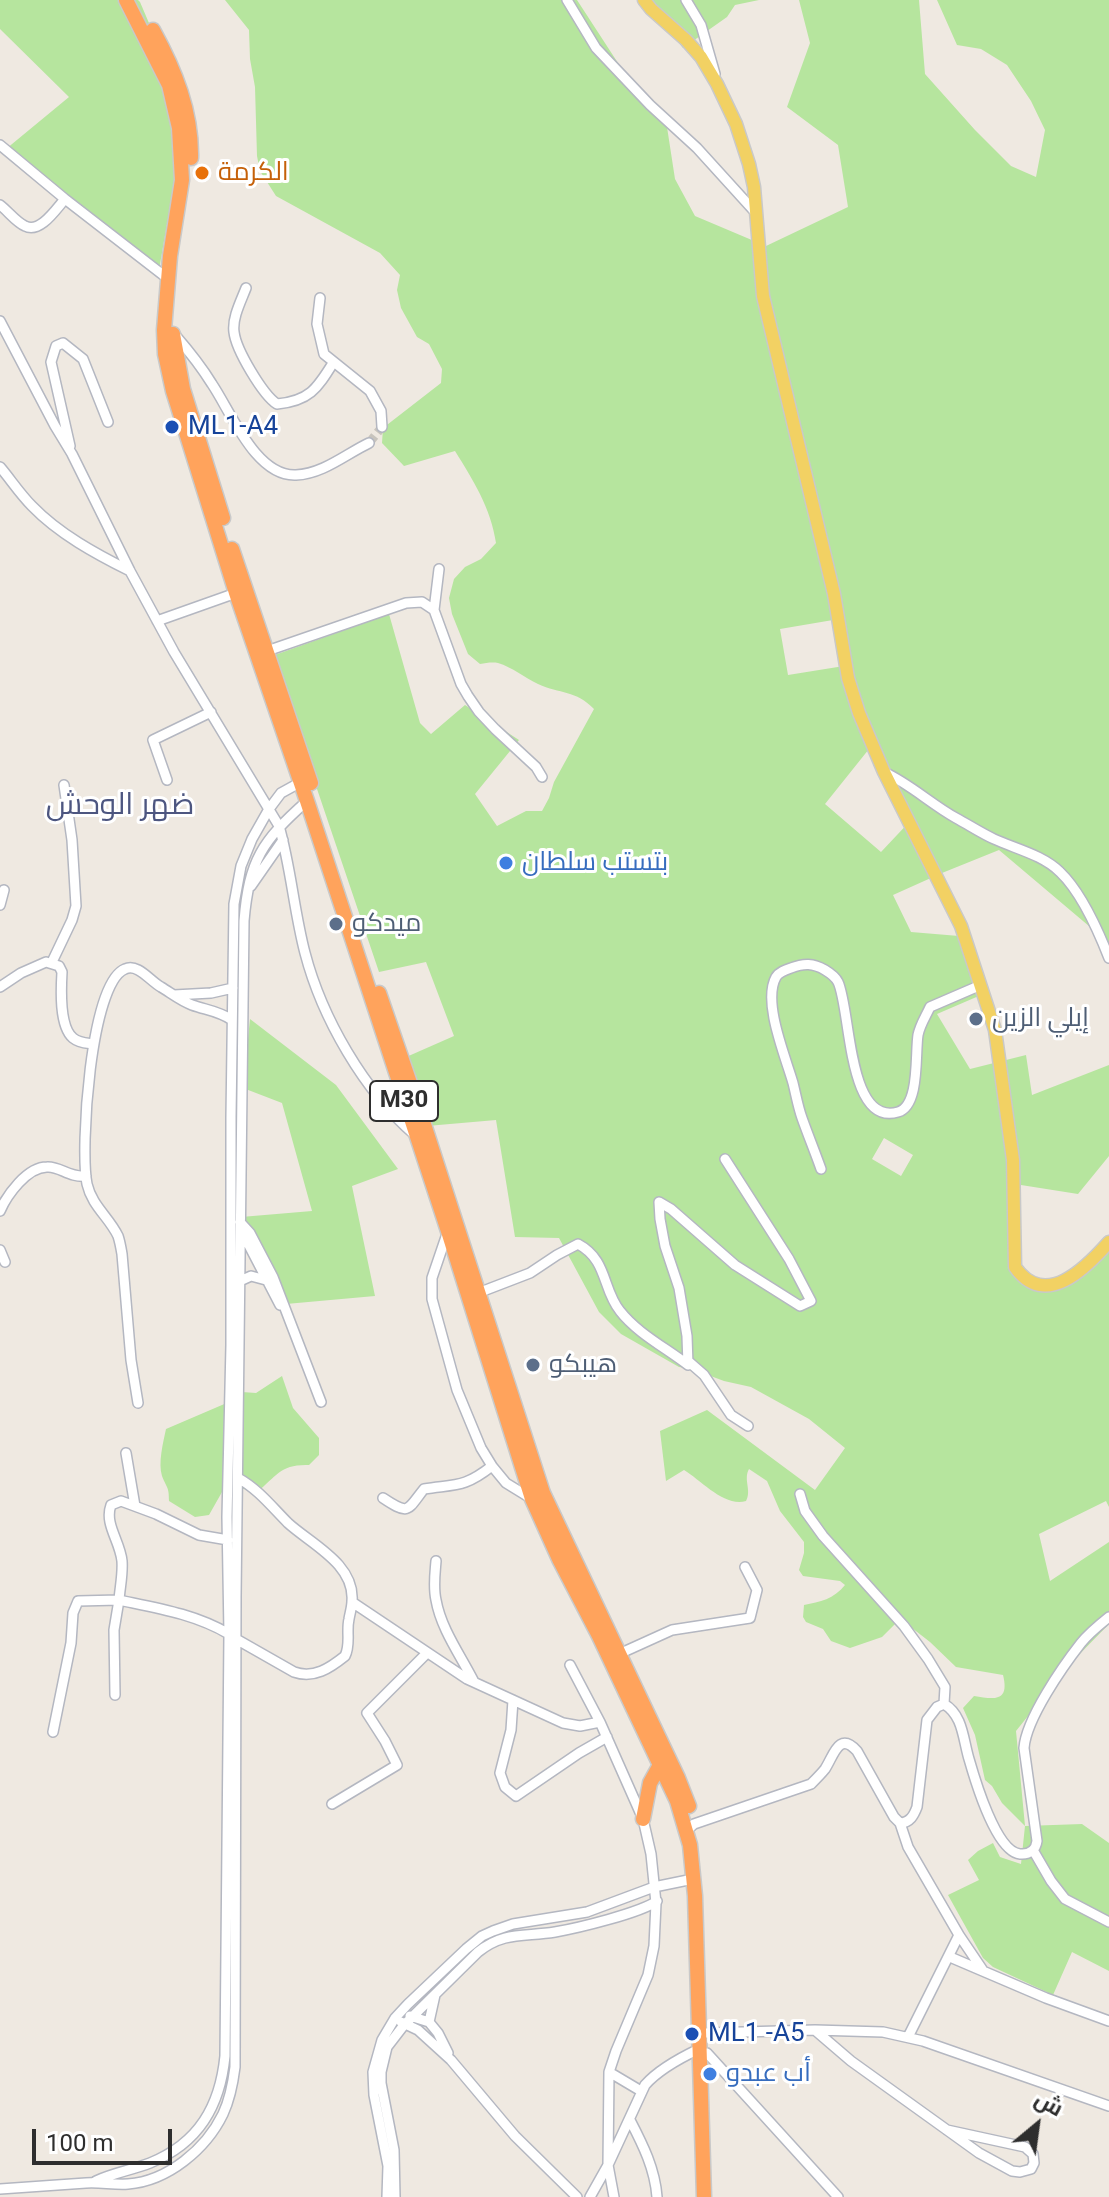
<!DOCTYPE html>
<html>
<head>
<meta charset="utf-8">
<style>
	body { margin:0 }
	#map { position:relative; width:1109px; height:2197px; overflow:hidden; background:#efe9e1; font-family:Roboto,Cairo,sans-serif }
	canvas { display:block }
	.north { position:absolute; left:997px; top:2085px; width:80px; height:80px; -webkit-text-stroke:6px #fff; paint-order:stroke; rotate:29deg; font-size:22px; font-weight:700; line-height:32px; text-align:center; color:#2e2e2e }
	.north::after { content:''; display:block; margin:auto; width:28px; height:36px; background:#2e2e2e; clip-path:polygon(50% 0,100% 100%,50% 72%,0 100%) }
	.scale { position:absolute; left:32px; top:2129px; width:140px; height:36px; box-sizing:border-box; border:4px solid #2e2e2e; border-top:0; padding-left:10px; font-size:24px; line-height:28px; white-space:nowrap; color:#2e2e2e; -webkit-text-stroke:6px #fff; paint-order:stroke }
</style>
</head>
<body>
<div id="map">
<canvas width="1109" height="2197"></canvas>
<div class="north">ش</div>
<div class="scale">100 m</div>
</div>
<script>
const context = document.querySelector('canvas').getContext('2d');
context.lineJoin = 'round';
function fillPath(path, color) { context.fillStyle = color; context.fill(path, 'evenodd'); }
function strokePath(path, color, width, dash) { context.strokeStyle = color; context.lineWidth = width; context.lineCap = dash ? 'butt' : 'round'; context.setLineDash(dash || []); context.stroke(path); }
function write(font, color, halo, rows, align = 'center') {
  context.font = font + ' Roboto,Cairo,sans-serif'; context.lineWidth = 6; context.setLineDash([]); context.textBaseline = 'middle'; context.strokeStyle = halo; context.fillStyle = color; for (const [text, x, y, turn = 0] of rows) {
    context.save(); context.translate(x, y); context.rotate((+turn || 0) * Math.PI / 180); context.textAlign = isNaN(turn) ? turn : align; if (halo) context.strokeText(text, 0, 0); context.fillText(text, 0, 0); context.restore();
  }
}
const green = new Path2D(`
	M0,0H138L140,2L181,98L186,115L159,270L6,149L69,97L0,29Z
	M225,0H577L631,83L665,114L675,179L695,216L766,246L848,207L838,145L787,107L810,43L799,0H919L925,74L975,130L1011,166L1036,177L1045,130L1031,101L1007,65L981,49L957,45L937,0H1109V943L999,850L942,873L893,895L911,932L971,937L988,992L937,1014L970,1069L1026,1055L1032,1095L1109,1065V1156L1078,1194L1021,1185L1009,1253L1023,1270L1035,1277L1042,1279L1063,1278L1109,1239V1507L1106,1501L1039,1534L1050,1581L1109,1542V1624L1068,1666L1016,1731L1025,1826L1082,1824L1109,1843V1971L1072,1952L1053,1995L993,1967L983,1958L948,1895L979,1880L968,1860L978,1851L993,1843L1000,1857L1021,1864L1025,1826L1002,1803L992,1786L985,1780L975,1735L963,1708L974,1696C993,1699 1010,1703 1003,1675L956,1667L930,1642L903,1621L897,1622L882,1637L850,1648L831,1641L823,1629L806,1622L803,1617L804,1605C820,1602 834,1599 845,1585L840,1581L803,1576L799,1570L804,1553V1542L780,1511L767,1481L749,1469C743,1480 752,1490 746,1501C724,1507 702,1481 684,1470L666,1481L660,1431L707,1410L815,1490L845,1448L809,1419L751,1387L724,1381L692,1369L679,1367L621,1334L599,1312L559,1238L515,1237L496,1120L427,1126L404,1058L454,1036L426,962L379,972L272,656L389,614L420,723L431,734L465,705L519,740L475,794L497,826L526,811H542L549,798L554,782L594,709C576,690 560,694 538,684C525,678 512,667 498,663C492,662 486,663 480,664L468,654L452,614L449,598L454,579L465,567L481,559L496,543C491,508 473,480 455,451L404,466L382,443L383,428L441,383L442,369L429,344L417,337L401,308L397,290L400,275L380,253L276,196L260,171L257,156L255,87L250,59L249,30ZM833,620L844,666L788,675L780,629ZM873,744L913,818L881,852L825,804ZM884,1138L913,1155L901,1176L872,1159Z
	M646,0H759L735,5L727,17L683,48Z
	M250,1019L336,1085L398,1169L352,1186L375,1296L286,1304L241,1217L312,1211L282,1103L243,1088Z
	M282,1376L293,1408L319,1438V1455L309,1465C280,1464 277,1476 257,1492L226,1485L209,1515L195,1517L169,1501C169,1486 167,1489 162,1476C158,1463 163,1443 166,1429L229,1402L242,1392L256,1393Z`);
const minorTunnel = new Path2D(`
	M369,443L382,427`);
const minor = new Path2D(`
	M567,0L596,48L650,105L697,148L756,213
	M686,0L701,25L715,74
	M0,145L65,199L167,278
	M0,205C8,211 16,222 25,226C40,234 56,209 65,199
	M246,288C241,301 232,318 234,332C236,350 263,395 277,404C309,401 317,389 333,363
	M320,298L317,324L324,354L370,391L381,411L382,427
	M0,321L55,426L72,454L130,571L174,652L279,826C291,868 294,911 305,953C322,1018 364,1091 415,1135
	M175,335C188,350 201,366 212,384C231,412 256,477 296,475C323,474 346,454 369,443
	M70,446L51,362L56,346L63,343L83,359L108,422
	M0,467C11,480 20,494 32,506C59,534 96,554 130,571
	M434,610L439,569
	M157,621L236,593
	M267,651L406,603L422,602L434,610L461,684L468,696L479,712L495,729L536,767L542,777
	M884,772C910,784 931,804 956,818C969,825 981,833 994,839C1016,849 1043,855 1060,872C1082,893 1098,930 1109,958
	M167,780L153,740L211,712
	M251,886L283,840
	M0,905L4,890
	M52,962L72,920L76,906L72,840L64,785
	M0,987L21,973L46,962L59,966L62,972C61,989 59,1026 73,1038C79,1043 86,1043 93,1044
	M174,995L211,993L233,988
	M821,1169C815,1152 808,1135 802,1118C798,1107 796,1095 793,1083C786,1058 762,1002 776,977C779,972 785,970 791,968C804,963 813,963 825,970C830,973 835,976 838,982C851,1009 847,1127 898,1112C920,1106 915,1054 918,1035C920,1025 926,1016 930,1007L981,985
	M0,1211C7,1195 27,1167 47,1167C60,1166 69,1178 86,1176
	M240,1222L250,1233L273,1277L321,1402
	M241,1230L280,1305
	M448,1231L432,1278V1299L457,1390L481,1448L492,1466
	M0,1250L5,1262
	M240,1281L251,1276L266,1280
	M478,1293L530,1273L557,1255L578,1244C608,1260 602,1289 620,1311C637,1333 666,1348 688,1365L687,1336L679,1288L665,1246L660,1219L659,1202L671,1209L735,1265L800,1306L811,1301L789,1259L725,1159
	M688,1361L704,1375L731,1415L748,1426
	M138,1403L131,1360L122,1254C121,1248 120,1242 118,1236C109,1217 92,1206 87,1184C80,1150 90,983 125,969C138,963 150,981 161,987C171,993 181,1001 192,1005C206,1010 219,1011 232,1020
	M126,1453L135,1506
	M800,1494L805,1511L823,1536L904,1626L928,1659L945,1687L944,1704
	M383,1498C410,1516 407,1510 424,1489C456,1484 464,1488 492,1466L506,1483L532,1499
	M436,1561C435,1574 433,1587 436,1600C441,1629 461,1656 474,1682
	M352,1602L467,1679L563,1723L580,1726L600,1722
	M236,1639L294,1672C314,1679 330,1668 345,1656C351,1644 346,1632 349,1619C350,1613 352,1607 352,1601C355,1564 311,1544 288,1523C272,1507 258,1489 238,1478
	M619,1654L672,1630L750,1618L757,1590L745,1567
	M570,1665L600,1722L643,1819L651,1854L656,1903L654,1946L648,1975L616,2051L609,2072L608,2165L614,2197
	M115,1695L114,1630L119,1600C157,1608 195,1614 229,1634
	M513,1700L511,1730L500,1773L505,1787L516,1796L579,1753L607,1737
	M53,1732L71,1643L73,1613L78,1601L119,1600C120,1587 123,1574 122,1561C120,1541 104,1524 111,1505L121,1501L156,1514L199,1535L228,1540
	M332,1804L397,1765L385,1741L367,1713L427,1653
	M900,1823L908,1847L959,1935L908,2037
	M686,1831L694,1824L811,1784C816,1779 821,1774 825,1769C834,1755 839,1731 857,1751L894,1817L900,1823C910,1823 914,1815 917,1807L927,1720L937,1707L944,1704C963,1715 963,1739 969,1759C975,1780 996,1852 1020,1854C1030,1855 1036,1849 1037,1841L1024,1748C1026,1719 1063,1666 1081,1643C1089,1633 1099,1625 1109,1617
	M1033,1850L1051,1881L1065,1899L1109,1922
	M959,1935L982,1969
	M950,1957L1046,1998L1109,2021
	M410,2016L429,2022L438,2033L448,2053
	M401,2022L418,2030L451,2060L515,2136L577,2197
	M429,2022L435,1995
	M816,2031L851,2061L979,2153L1012,2171L1020,2172L1031,2169L1034,2163L1033,2154L1025,2147L947,2130
	M706,2033L815,2030L883,2032L923,2041L1109,2106
	M707,2053L838,2197
	M609,2072L641,2091
	M630,2120C643,2145 655,2169 657,2197
	M96,2181C113,2173 132,2170 150,2163C199,2143 220,2106 225,2056L229,1634L227,1517L231,1345V1117L234,904L241,866L252,839L269,809L281,793L301,782
	M0,2189C29,2187 57,2185 86,2183C100,2182 114,2185 128,2184C168,2181 206,2149 223,2114C230,2099 233,2083 235,2067L236,1596L244,921C249,860 262,841 307,801
	M387,2197L388,2166L374,2095L373,2072L382,2040L395,2018L408,2004L466,1949L482,1936L493,1931L513,1924L587,1912L654,1887L693,1879
	M395,2197L394,2150L381,2083V2072L387,2047L404,2025L478,1952C504,1931 525,1937 555,1932C578,1928 640,1913 657,1901
	M590,2197L608,2165L645,2085C659,2069 680,2058 699,2049`);
const major = new Path2D(`
	M644,0L651,9L686,40L701,57L717,84L736,124L749,164L754,187L763,296L834,594L848,678L859,713L884,772L961,926L995,1030L1013,1160L1015,1267C1045,1310 1086,1268 1109,1242`);
const highway = new Path2D(`
	M126,0L169,85L179,128L182,180L170,256L164,330L165,354L173,391L189,442L236,593L307,801L448,1231L532,1499L559,1559L599,1636L677,1801L690,1845L695,1896L704,2197
	M153,30C175,70 192,112 191,158
	M173,334L183,389L223,518
	M232,549L311,783
	M379,993L422,1118L543,1493L678,1778L689,1806
	M643,1819L650,1783L660,1765`);
const markers = [
	[202,173,8,"#e8710a"],
	[172,427,8,"#1a4fb4"],
	[506,863,8,"#3f7fe0"],
	[336,924,8,"#5c6f8a"],
	[976,1019,8,"#5c6f8a"],
	[533,1365,8,"#5c6f8a"],
	[692,2034,8,"#1a4fb4"],
	[710,2074,8,"#3f7fe0"]
];
const shields = [
	[404,1101,68]
];
const shieldNames = [
	["M30",404,1101]
];
const foodNames = [
	["الكرمة",218,173]
];
const transitNames = [
	["ML1-A4",188,427],
	["ML1 -A5",708,2034]
];
const shopNames = [
	["بتستب سلطان",522,863],
	["أب عبدو",726,2074]
];
const serviceNames = [
	["ميدكو",352,924],
	["إيلي الزين",992,1019],
	["هيبكو",549,1365]
];
const quarterNames = [
	["ضهر الوحش",120,806]
];
fillPath(green, '#b6e59e');
strokePath(minorTunnel, '#c8c4bd', 9, [9, 4.5]);
strokePath(minor, '#b4b7c1', 12);
strokePath(major, '#c9c9c9', 15);
strokePath(highway, '#c9c9c9', 17);
strokePath(minor, '#fff', 9);
strokePath(major, '#f2d163', 12);
strokePath(highway, '#ffa35c', 14);
for (const [x, y, r, color] of markers) { const dot = new Path2D(); dot.arc(x, y, r, 0, 2 * Math.PI); context.fillStyle = color; context.fill(dot); strokePath(dot, '#fff', 3); }
for (const [x, y, w] of shields) { const box = new Path2D(); box.roundRect(x - w / 2, y - 20, w, 40, 6); context.fillStyle = '#fff'; context.fill(box); strokePath(box, '#2e2e2e', 2); }
write('bold 24px', '#2e2e2e', null, shieldNames);
write('26px', '#c56008', '#fff', foodNames, 'left');
write('26px', '#164399', '#fff', transitNames, 'left');
write('26px', '#366cbe', '#fff', shopNames, 'left');
write('26px', '#4e5e75', '#fff', serviceNames, 'left');
write('30px', '#4d5680', '#fff', quarterNames);
</script>
</body>
</html>
